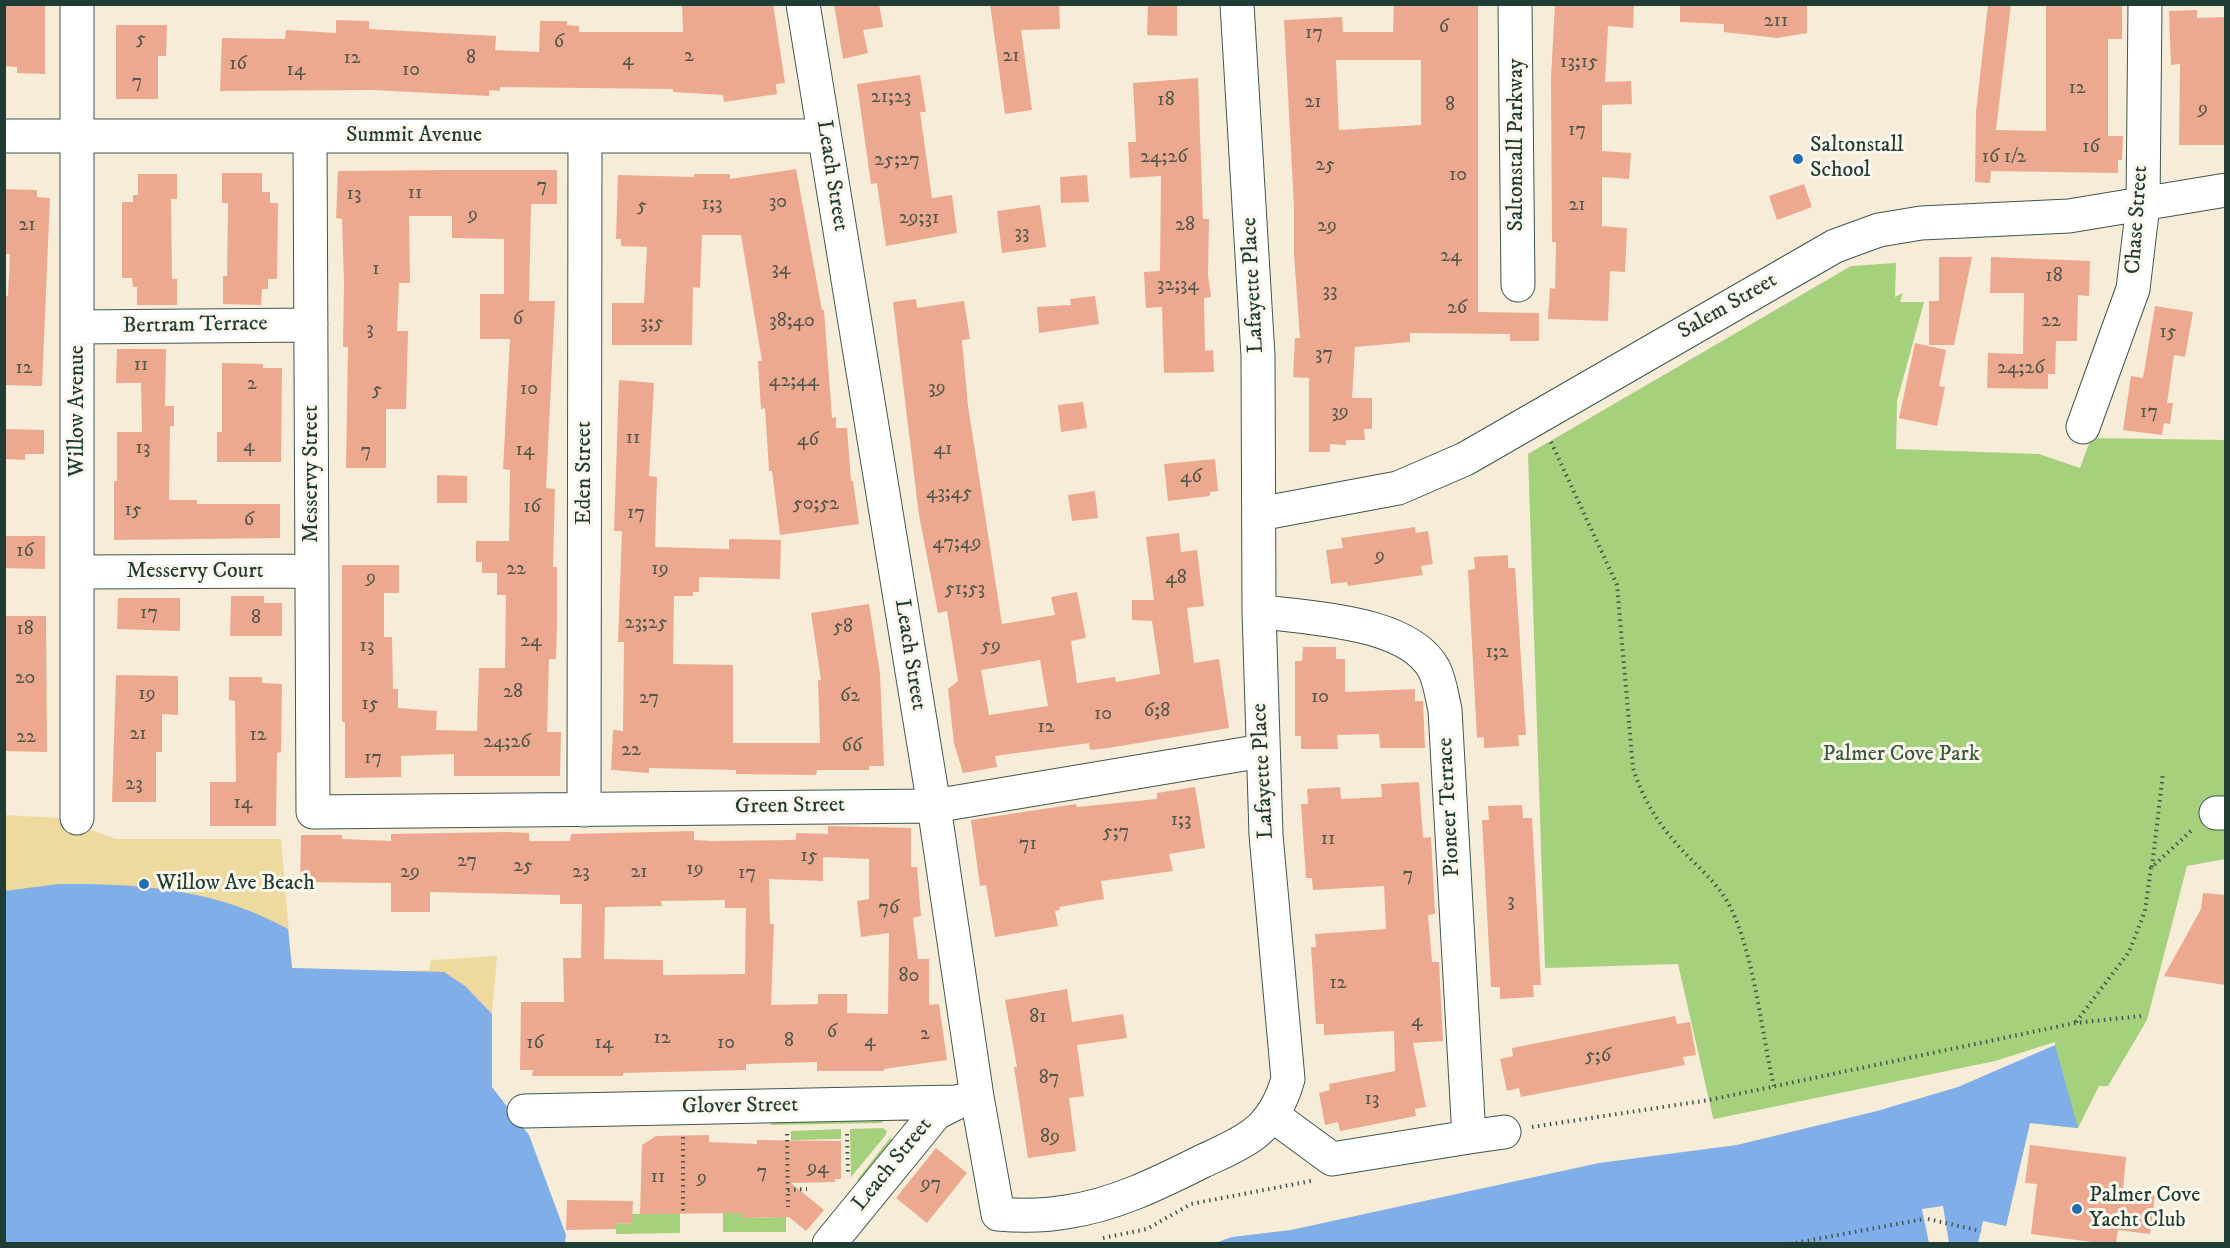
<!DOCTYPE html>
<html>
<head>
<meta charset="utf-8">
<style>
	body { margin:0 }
	#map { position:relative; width:2230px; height:1248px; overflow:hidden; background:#f7ecd8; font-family:"IM FELL DW Pica",serif }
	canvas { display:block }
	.frame { position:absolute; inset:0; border:6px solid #1f3d34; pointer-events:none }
</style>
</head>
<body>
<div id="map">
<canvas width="2230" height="1248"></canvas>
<div class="frame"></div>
</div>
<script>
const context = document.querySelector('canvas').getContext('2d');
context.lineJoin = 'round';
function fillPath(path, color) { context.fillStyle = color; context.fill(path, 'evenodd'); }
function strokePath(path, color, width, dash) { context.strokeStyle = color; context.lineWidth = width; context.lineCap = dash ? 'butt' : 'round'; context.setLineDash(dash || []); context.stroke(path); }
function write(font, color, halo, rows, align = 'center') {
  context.font = font + ' "IM FELL DW Pica",serif'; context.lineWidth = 6; context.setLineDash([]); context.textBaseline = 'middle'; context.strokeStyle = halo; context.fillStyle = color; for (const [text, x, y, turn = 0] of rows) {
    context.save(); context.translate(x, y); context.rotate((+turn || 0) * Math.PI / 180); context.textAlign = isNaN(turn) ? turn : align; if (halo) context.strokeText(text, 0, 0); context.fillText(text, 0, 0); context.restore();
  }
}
const green = new Path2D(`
	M1896,263L1895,297L1903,293L1900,302H1924L1897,401L1896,449L2039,454L2080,468L2091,438L2225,440V859L2187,866L2147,1020L2108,1086H2099L2078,1128L2030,1123L2006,1226L1983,1220L1215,1244L1714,1122L1678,964L1545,968L1528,454L1851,266Z
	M886,1119L881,1123L771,1125L770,1121Z
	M883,1128L887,1131L885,1136L851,1177L850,1129Z
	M841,1129V1139L791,1140V1131Z
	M890,1138L893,1140L859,1181L857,1180Z
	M680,1213V1233L616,1234V1223L631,1224L632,1214Z
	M723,1213H754V1218L781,1217L786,1214V1232H723Z`);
const sand = new Path2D(`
	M4,815L59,818L116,839H281L292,968L399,972L429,970L431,960L497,956L492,1014V1087L5,931Z`);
const water = new Path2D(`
	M59,884C139,883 217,889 288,929L292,968L444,972L465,986L492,1014V1087L529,1135L566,1235L565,1243H5L4,891Z
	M2055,1045L2078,1128L2030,1123L2006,1226L1983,1221L1978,1243L1173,1244L2035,1053Z`);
const pier = new Path2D(`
	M2055,1042V1045L1958,1087L1877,1111L1737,1145L1599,1163L1291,1230L1232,1237L1215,1243L1170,1244L1196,1226L1995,1061Z
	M1943,1206L1949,1243H1929L1922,1209Z`);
const building = new Path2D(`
	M4,4H45V74L17,73V67L4,66Z
	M682,4H773L785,83L776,84L777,94L724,102L723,95L673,92V89L500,87V91L489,90V96L373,90L220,91L222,38L285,39L286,30L336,33V20L369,21V29L496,36L495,50L539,52L540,21H567V25L579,26V32H683Z
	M834,4H879L883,27L863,30L868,53L843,59Z
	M990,4H1059L1060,29L1021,30L1032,110L1005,114Z
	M1148,4H1177V36L1147,35Z
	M1394,4H1478V312L1539,313V341H1510V334L1410,333V342L1355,347L1352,398H1372V429H1364L1365,440H1346V445L1330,444V452H1309V378L1293,377L1295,338H1300L1294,254V207L1284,20L1342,17L1343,32H1393ZM1336,60H1421V125L1339,130Z
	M1555,4H1634L1633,28L1608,26L1605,82L1631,81L1632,104L1602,105V151L1631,153L1629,179L1602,177V226L1627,228L1625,272L1610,271L1608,321L1548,319L1550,288L1555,289L1556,242H1552L1551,78Z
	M1680,4H1807V33L1777,38L1724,32V24L1680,22Z
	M1988,4H2011L1996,130L2046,131V4H2122V39H2108V136H2123L2122,160H2118V173L1991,171L1990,183L1975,182L1976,112Z
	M2197,10V18L2226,17V145H2179L2180,64L2171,65L2169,11Z
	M116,25H167L166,56H158V99H116Z
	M920,75L926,112H920L932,198L952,195L957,233L886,246L877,183L871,184L857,84Z
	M1198,78L1203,219H1209L1208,275L1211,297L1204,298L1205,351L1213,350L1214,372L1164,373L1162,307L1146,308L1144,272L1160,271L1161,176L1130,178L1128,142H1136L1133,83Z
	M796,169L822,310H824L832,418L836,417V428H847L851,481H853L859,524L780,535L772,471H769L765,408L761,409L758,361H762L741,235H702L700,288L693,287L692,345H612V303H644L647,247L621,246V239H616L618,175L694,177V174H730V179Z
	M452,170H557V204H531L529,301H555L546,488L555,489L553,567H557V626L556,659H549L547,732H561L560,776H454V754L401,756V777L345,778V722H342V565H399V593H384V637H392L393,689H398V708L437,711L436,730L477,731L479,668H505L506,595H497V573H482V562H476V541H509L510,470L503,469L510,339H480V294H504V239L452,238V216H409L410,283H399L397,331H408L406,409H386V468H346L348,347H343L344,283L342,219L336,218L338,171Z
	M222,173H262V192H270V203H278L277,279H268V289H262L261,305L223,304V276H227L228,203H222Z
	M138,174H177V199H171L172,279H177V305H137V287H133L132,278H122V202H133V195H138Z
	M1087,175L1089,202L1061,203L1060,177Z
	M1804,184L1812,207L1777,220L1769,196Z
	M4,189L37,190V197L50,198L42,386L4,385V295L8,296L10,254H4Z
	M1040,205L1046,247L1002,253L997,211Z
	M1939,257H1972L1954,345H1929V301H1939Z
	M1991,257L2090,261L2089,296L2078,295L2077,341H2056L2055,374H2048V389L1987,388L1988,353L2023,354L2024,293H1990Z
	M1095,296L1099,324L1039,333L1037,307L1071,305L1070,299Z
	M916,299L917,308L964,301L970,339L962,340L968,406L1002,624L1055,615L1051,597L1077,592L1086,638L1071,641L1077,683L1115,677L1116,682L1160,674L1152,621L1132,620V600H1154L1146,537L1179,533L1181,552L1197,550L1204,606L1187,608L1194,663L1219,659L1229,728L1108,748L1090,750L1089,743L995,756L997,767L963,773L954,743L948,689L958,681L947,611L938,613L919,515L893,302ZM1040,660L1048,706L989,715L981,670Z
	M2155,306L2193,312L2185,357L2174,355L2167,403H2173L2170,424L2164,423L2162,435L2123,430L2131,376L2143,378Z
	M1915,343L1946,350L1939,386L1945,387L1937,426L1899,418Z
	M117,349H166L165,406H174V426H170L169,500H197V504H280V538L114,540V481H117V432H142L141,383H116Z
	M222,363L263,364V368H282L281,462H217V432H222Z
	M619,380L654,383L649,476L657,477L655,547L729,549V539L781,540L780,579L699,577V592H693V596H674L673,664L733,665V743H820L818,680H821L811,613L869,604L880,674L884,766H869V770H817L816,775L736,774V770L649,768V773L611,770L613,730L623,731L624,642H618L622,531H614Z
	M1083,402L1087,428L1061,432L1058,405Z
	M4,429L44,430V454H25V460L4,459Z
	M1215,459L1218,491L1210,492V496L1168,501L1164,464Z
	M437,475L467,476V503H437Z
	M1095,491L1098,518L1072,521L1068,495Z
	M1415,527L1416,533L1428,531L1433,564L1421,566L1423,575L1348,586L1347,582L1331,584L1326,550L1343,548L1341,538Z
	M4,536H45V569L4,568Z
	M1508,555V568H1515L1526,735H1518L1519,746L1484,748V737L1477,738L1468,570L1475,569L1474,557Z
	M231,596H264V603H282V636H230Z
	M118,598H180V631L117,629Z
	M4,616H46L47,752L4,751Z
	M1303,647H1336V659H1345V692L1415,689V701H1423L1425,748H1380L1379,734L1337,735L1338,749H1301V736H1295V661H1302Z
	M116,675L178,676V715L162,714V752H156V802H112Z
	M229,677H262V683L282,684L281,752L277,753L276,826H210V782H236L235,701L229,700Z
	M1419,782L1423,838L1431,837L1435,914L1428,915L1432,962H1439L1443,1041L1413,1043L1426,1107L1415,1109L1416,1116L1340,1131L1338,1122L1325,1125L1319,1093L1330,1090L1329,1084L1395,1071L1394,1031L1324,1035V1024H1316L1311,947H1316L1315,934L1386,929L1384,886L1313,890L1312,878H1306L1301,804H1308L1307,789L1340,787L1341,799L1382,797L1381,784Z
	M1195,787L1205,848L1169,854L1173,871L1101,881L1104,899L1059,907L1060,910L1055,911L1058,926L995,937L986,885L980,886L971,820L1076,804L1077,807L1157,799V793Z
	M1522,805L1523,818H1532L1541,985H1533L1534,997L1500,999V987H1491L1482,820H1489L1488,806Z
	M828,826L911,828V867H917L921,916L913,918L918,959H929V1005L939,1004L947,1060L884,1069V1071H817V1062L746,1064V1070L623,1073V1076H532L533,1070H520L521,1002H564L563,958H581L582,904H560V895L430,892V912H391V883L300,882L301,835H342V839L391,841V834L506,832L529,833V841H570L571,834L694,831V840L712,841L796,840V833L828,834ZM823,857L869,859V899L857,901L861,937L889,933L888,1014L847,1013V994H818V1004L771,1005L774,924H770L769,879L823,881ZM725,900V908H746L745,974L663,975V960L604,959L605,907L662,906L661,901Z
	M2203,893L2226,895V985L2164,976L2201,909Z
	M1067,989L1072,1022L1123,1014L1127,1038L1077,1045L1084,1096L1069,1098L1076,1151L1028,1158L1014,1067H1017L1005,1000Z
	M1675,1016L1677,1024L1690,1022L1696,1055L1683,1057L1685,1065L1521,1097L1519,1088L1507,1091L1500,1059L1513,1056L1512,1048Z
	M709,1135V1142L757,1144V1140L841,1141V1179H835V1182L791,1183L824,1210L806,1231L789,1217L740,1218L744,1213L640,1214L642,1145L656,1136Z
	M2030,1145L2126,1157L2123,1190L2155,1194L2150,1234L2118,1230L2116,1244H2107L2031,1234L2037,1184L2025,1183Z
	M936,1148L967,1173L927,1223L896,1198Z
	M567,1200L633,1201L632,1224L616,1223V1229L566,1230Z`);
const path = new Path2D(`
	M1551,442L1617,585L1633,768C1643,800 1659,825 1682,850C1697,866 1715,881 1727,901C1754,948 1761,1032 1774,1086
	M2152,867L2163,773
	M2076,1022L2129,952L2145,911L2151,868L2193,829
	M1532,1127L1709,1100L2075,1023L2141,1016
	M787,1134L788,1207
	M847,1134L848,1174
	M683,1137V1214
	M788,1190L807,1189
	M1928,1219L1981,1231
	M1103,1238L1147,1229L1191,1204L1311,1181
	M1790,1244L1924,1219`);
const minor = new Path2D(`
	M77,4V818
	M803,4L934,806L977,1097L998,1214C1021,1216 1043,1216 1066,1212C1115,1205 1159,1183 1203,1161C1220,1153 1240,1145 1255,1133C1273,1119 1282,1100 1288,1079L1266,835L1259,611L1258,356L1237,4
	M1515,4L1518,285
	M4,136H824
	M310,136L313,812L934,806L1262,751
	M78,327L311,325
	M2083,427L2133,289L2143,205L2145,4
	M1259,514L1398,488L1465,459L1835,246L1879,230L1921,223L2069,216L2226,190
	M77,572L312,571
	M1259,611C1309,619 1407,620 1434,669C1440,681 1442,697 1445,710L1469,1137L1332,1159L1272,1115
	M584,810L585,136
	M2216,813H2226
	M524,1111L955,1102
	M1469,1137L1504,1132
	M829,1244L936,1113L960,1101`);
const markers = [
	[1798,159,6,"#1f6fb2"],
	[144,884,6,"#1f6fb2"],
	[2077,1209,6,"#1f6fb2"]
];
const numberNames = [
	["211",1776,22],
	["6",1444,28],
	["17",1314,34],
	["5",141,40],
	["6",559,43],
	["2",689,57],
	["21",1011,57],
	["12",352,59],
	["8",471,59],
	["4",628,61],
	["13;15",1579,63],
	["16",238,65],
	["14",296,71],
	["10",411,71],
	["7",137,83],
	["12",2077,89],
	["21;23",891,98],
	["18",1166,101],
	["21",1313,103],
	["8",1450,106],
	["9",2203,110],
	["17",1577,131],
	["16",2091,148],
	["24;26",1164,158],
	["16 1/2",2004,158],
	["25;27",897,161],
	["25",1325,166],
	["10",1458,176],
	["7",542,187],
	["11",415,194],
	["13",354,195],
	["30",778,203],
	["1;3",712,205],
	["21",1577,206],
	["5",642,207],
	["9",473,216],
	["29;31",919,219],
	["21",27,226],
	["28",1185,226],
	["29",1327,227],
	["33",1022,234],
	["24",1451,257],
	["1",376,270],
	["34",781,270],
	["18",2054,277],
	["32;34",1178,286],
	["33",1330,292],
	["26",1457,309],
	["6",518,320],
	["38;40",792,322],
	["22",2051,322],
	["3;5",652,324],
	["3",370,330],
	["15",2168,333],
	["37",1324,355],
	["11",141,366],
	["12",24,369],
	["24;26",2021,369],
	["42;44",794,382],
	["2",252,385],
	["39",937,389],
	["10",529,390],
	["5",377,391],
	["39",1340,413],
	["17",2149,413],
	["11",633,439],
	["46",808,441],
	["4",249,447],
	["13",143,449],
	["41",943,450],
	["14",525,451],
	["7",366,452],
	["46",1191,478],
	["43;45",949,494],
	["50;52",816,505],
	["16",532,508],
	["15",133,511],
	["17",636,514],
	["6",249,521],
	["47;49",957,544],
	["16",25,552],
	["9",1380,557],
	["22",516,570],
	["19",660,570],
	["9",371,579],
	["48",1176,579],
	["51;53",965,590],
	["17",149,614],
	["8",256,619],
	["23;25",646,624],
	["58",843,628],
	["18",25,630],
	["24",531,642],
	["13",367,647],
	["59",991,647],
	["1;2",1497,653],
	["20",25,679],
	["28",513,693],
	["19",147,695],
	["62",850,697],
	["10",1320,698],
	["27",649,699],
	["15",370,705],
	["6;8",1157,712],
	["10",1103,715],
	["12",1046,728],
	["21",138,735],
	["12",258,736],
	["22",26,738],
	["24;26",507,743],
	["66",852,747],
	["22",631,751],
	["17",373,759],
	["23",134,785],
	["14",243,804],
	["1;3",1181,821],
	["5;7",1116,833],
	["11",1328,840],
	["71",1028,845],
	["15",809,857],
	["27",467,862],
	["25",523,867],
	["19",695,870],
	["29",410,873],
	["23",581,873],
	["21",639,873],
	["17",747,874],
	["7",1408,876],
	["3",1511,902],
	["76",889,909],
	["80",909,977],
	["12",1338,984],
	["81",1038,1018],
	["4",1417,1022],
	["6",832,1033],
	["2",925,1035],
	["12",662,1039],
	["8",789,1042],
	["4",870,1042],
	["16",535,1044],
	["14",604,1044],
	["10",726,1044],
	["5;6",1598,1057],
	["87",1049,1079],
	["13",1372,1100],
	["89",1050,1138],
	["94",818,1169],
	["7",762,1173],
	["11",658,1178],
	["9",702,1179],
	["97",931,1185]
];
const streetNames = [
	["Summit Avenue",414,136],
	["Saltonstall Parkway",1517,145,-90],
	["Leach Street",831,176,81],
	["Chase Street",2138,220,-86],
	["Lafayette Place",1254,285,-93],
	["Salem Street",1728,307,-30],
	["Bertram Terrace",195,326,-1],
	["Willow Avenue",78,411,-90],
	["Eden Street",585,473,-90],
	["Messervy Street",312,474,-90],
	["Messervy Court",195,572],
	["Leach Street",909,655,81],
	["Lafayette Place",1264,771,-93],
	["Green Street",790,807,-1],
	["Pioneer Terrace",1450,807,-93],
	["Glover Street",740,1107,-1],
	["Leach Street",893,1165,-51]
];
const poiNames = [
	["Saltonstall",1810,146],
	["School",1810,171],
	["Willow Ave Beach",156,884],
	["Palmer Cove",2089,1196],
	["Yacht Club",2089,1221]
];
const parkNames = [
	["Palmer Cove Park",1901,755]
];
fillPath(green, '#a5d07c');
fillPath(sand, '#eeda9e');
fillPath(water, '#7faee9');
fillPath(pier, '#f7ecd8');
fillPath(building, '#eca990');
strokePath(minor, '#3f574d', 35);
strokePath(path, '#3f574d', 4, [1.5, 4.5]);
strokePath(minor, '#fff', 33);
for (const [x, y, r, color] of markers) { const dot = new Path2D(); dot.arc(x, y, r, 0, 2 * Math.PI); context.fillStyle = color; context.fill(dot); strokePath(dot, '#fbf7ec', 2); }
write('20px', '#52584b', null, numberNames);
write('22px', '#1f3d34', '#fbf7ec', streetNames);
write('22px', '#1f3d34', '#fbf7ec', poiNames, 'left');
write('22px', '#3a5a42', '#fbf7ec', parkNames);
</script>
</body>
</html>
